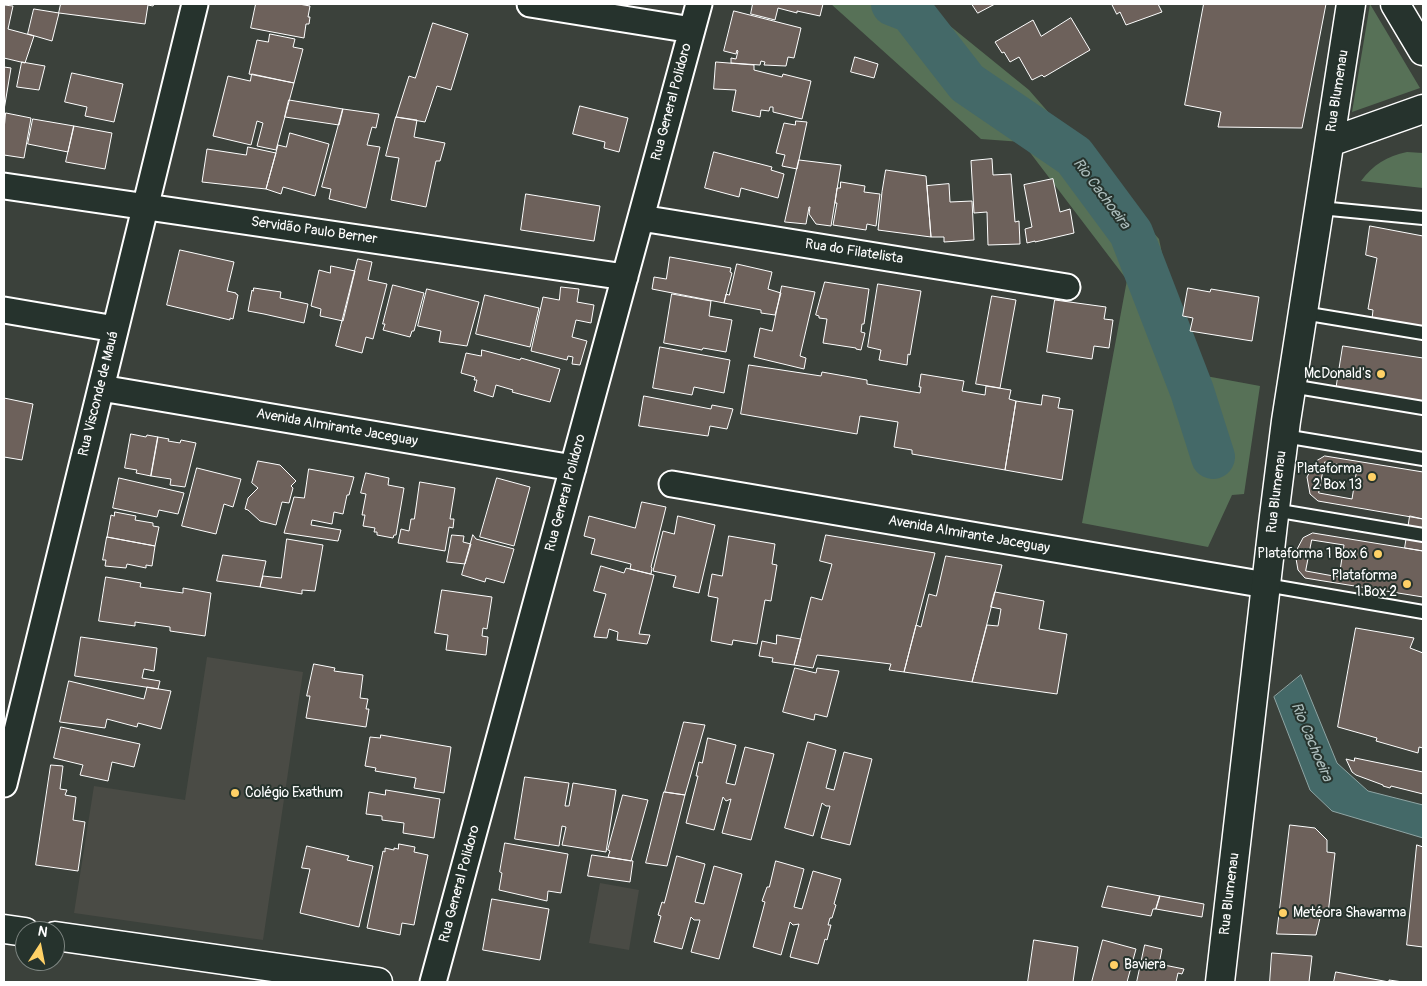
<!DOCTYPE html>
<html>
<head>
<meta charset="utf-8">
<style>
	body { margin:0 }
	#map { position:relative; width:1427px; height:986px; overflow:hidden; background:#3b413b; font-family:Pangolin,sans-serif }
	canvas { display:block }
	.frame { position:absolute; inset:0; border:5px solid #fff; pointer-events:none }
	.north { position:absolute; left:15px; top:921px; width:50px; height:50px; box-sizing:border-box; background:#26332d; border:1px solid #7d8581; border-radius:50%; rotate:11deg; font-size:14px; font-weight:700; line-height:20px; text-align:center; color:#fff }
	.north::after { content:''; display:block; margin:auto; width:18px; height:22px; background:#ffd166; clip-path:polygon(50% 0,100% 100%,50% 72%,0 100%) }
</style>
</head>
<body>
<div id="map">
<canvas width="1427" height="986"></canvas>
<div class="frame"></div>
<div class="north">N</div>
</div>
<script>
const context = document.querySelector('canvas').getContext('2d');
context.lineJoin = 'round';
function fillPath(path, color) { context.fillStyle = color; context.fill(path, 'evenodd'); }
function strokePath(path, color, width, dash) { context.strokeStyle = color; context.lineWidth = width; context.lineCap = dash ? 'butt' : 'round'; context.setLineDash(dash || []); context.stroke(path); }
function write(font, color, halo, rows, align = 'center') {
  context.font = font + ' Pangolin,sans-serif'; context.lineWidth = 4; context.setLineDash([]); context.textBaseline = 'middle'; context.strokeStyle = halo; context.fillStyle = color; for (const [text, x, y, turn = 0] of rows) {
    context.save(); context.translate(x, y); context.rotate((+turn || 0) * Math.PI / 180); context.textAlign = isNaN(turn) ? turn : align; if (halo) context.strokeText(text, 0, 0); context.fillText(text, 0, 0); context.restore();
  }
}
const built = new Path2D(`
	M207,657L303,672L263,940L74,913L94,786L185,800Z
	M600,883L639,890L629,950L589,943Z`);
const green = new Path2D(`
	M831,4H923L1029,90L1159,239L1178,330L1195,374L1260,386L1244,494L1232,495L1208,547L1082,523L1127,280L1022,142L981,139Z
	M1370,4L1420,88L1352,112Z
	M1407,152L1423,153V188L1361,181C1373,165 1387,156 1407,152Z`);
const water = new Path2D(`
	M1301,675L1337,763L1368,791L1423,805V838L1332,811L1310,790L1274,697Z`);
const river = new Path2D(`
	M893,4L911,11L967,83L1074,156L1131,233L1192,391L1213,457`);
const building = new Path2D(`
	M61,4H154L153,6L148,5L145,24L59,13Z
	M256,4H299L310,6L308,17H310L309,24H306L304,38L251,28Z
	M753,4H823L820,16L797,11V13L778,8L775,20L751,14Z
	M972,4H995L978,13Z
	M1112,4H1158L1162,12L1126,25L1120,12L1117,14Z
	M1204,4H1326L1302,128L1218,127L1221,112L1185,105Z
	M4,5L13,6L8,29L34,36L25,63L4,58Z
	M34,9L59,13L52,41L28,34Z
	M734,11L801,28L794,58L788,57L786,66L764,65L765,62L761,61L760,65L731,63V58L736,59L738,51L737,50L736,54L724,51Z
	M1071,18L1090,50L1044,77L1042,75L1032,80L1019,57L1010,62L1004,52L1002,53L995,42L1033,20L1041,36Z
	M433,23L468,34L451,90L437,86L425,122L396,117L409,76L415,78Z
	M270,34L295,39L293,47L303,49L294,83L249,74L257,40L268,42Z
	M855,57L878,64L874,78L851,72Z
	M22,62L45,66L39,90L17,87Z
	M716,62L754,65V70L782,77L783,74L811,81L802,119L773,112V107H770L769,111L761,110L760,117L732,111L736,90L714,89Z
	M4,67L11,68L4,110Z
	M72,73L123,84L114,122L85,116L87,107L65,102Z
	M252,74L294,83L276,150L257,146L263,123L257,121L251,145L213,136L228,76L250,81Z
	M289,100L343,109L339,125L285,117Z
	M580,106L628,118L619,152L604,148L605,142L573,134Z
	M343,109L379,114L376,128L372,127L367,145L380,147L366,208L329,199L331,189L322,187Z
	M6,113L31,118L24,158L4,155V130Z
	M396,117L417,120L414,137L445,143L440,161H436L426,207L391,200L399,158L386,156Z
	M33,119L74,126L68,152L28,144Z
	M796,121L807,122L797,169L782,166L785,155L776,153L784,123L795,125Z
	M74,126L112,133L105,169L66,162Z
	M290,133L329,144L315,196L283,187L281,194L266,189L278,145L286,147Z
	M248,147L276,153L266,189L202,182L207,149L246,155Z
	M714,152L772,167L771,170L784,174L778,198L741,188L739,197L705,188Z
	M992,159L993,175L1011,174L1015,222L1019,221L1020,244L988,245L987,212L974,213L971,161Z
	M799,160L841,165L831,226L816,224L809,214L810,207H809L806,224L785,222Z
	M886,170L926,176L931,237L878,230L882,192Z
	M1053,179L1060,212L1070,209L1074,233L1035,242V241L1027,243L1025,229L1032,227L1024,185Z
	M841,182L865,186L864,192L880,194L876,226L867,224L866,230L833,225L837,203H835L837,188H840Z
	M949,184L950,202L972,201L974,240L944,242V237H931L927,186Z
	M526,194L600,206L594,241L521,230Z
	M1370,226L1423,236V327L1372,319L1373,310L1368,309L1377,258L1366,255Z
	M180,250L234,262L227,291L236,293V294L238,295L233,319L230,318V320L167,305Z
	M670,257L731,268L730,272L732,273L724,303L652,289L654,277L666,279Z
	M358,259L372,262L368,280L387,284L373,339L366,337L362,353L336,346Z
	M737,264L772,272L768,289L781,293L775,315L761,313V310L724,303L726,294L729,295Z
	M331,266L355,271L343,321L320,316L321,309L311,306L319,270L330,273Z
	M825,282L869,289L864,324H862L861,332L865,333L861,350L856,349V348L823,343L827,319L819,318V316L816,315Z
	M878,284L921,291L910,355L908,354L907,365L879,360L881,350L868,347Z
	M393,285L424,293L414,331H412L410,337L383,330L385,324H383Z
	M782,286L815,292L800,356L806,358L804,369L754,357L760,328L772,331Z
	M561,287L579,289L577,302L594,305L591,323L576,320L572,337L587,341L580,365L572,364L573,357L568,356L567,360L531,351L543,297L559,300Z
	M254,288L281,292L280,298L308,304L304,323L264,314L248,311L252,290L253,291Z
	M1188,288L1210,292L1211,289L1259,297L1252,341L1190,331L1193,318L1183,316Z
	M427,289L479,302L467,346L439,342L441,331L418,326Z
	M672,294L711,301L709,316L732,320L726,352L703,348L702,350L664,343Z
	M485,295L539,308L530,347L476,334Z
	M992,296L1016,300L1000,388L976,384Z
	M1055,300L1106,307L1104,319L1113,320L1109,348L1094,346L1092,359L1047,352Z
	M1343,346L1423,358V404L1336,390Z
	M660,347L730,360L724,393L694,387L692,395L653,388Z
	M482,350L520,360L521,358L560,369L550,402L512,392L513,390L496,385L493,397L474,391L477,380H474L475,377L461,373L466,353L481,356Z
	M749,365L821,376L822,372L867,380V384L920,393L921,387H919L921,374L964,381L962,391L985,395L986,386L1011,390L1009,399L1016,401L1005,470L912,454V450L894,447L898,422L860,416L857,434L741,414Z
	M1043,395L1060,398L1058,408L1073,410L1062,480L1005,470L1016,401L1041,405Z
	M644,396L711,409L712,405L733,409L727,429L710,426L708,436L639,426Z
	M4,398L33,404L22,460L4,457Z
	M131,434L146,437L147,435L158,437L151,476L136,473L137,470L125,468Z
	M158,437L169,439L168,441L180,443L181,440L196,443L185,487L170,485L171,479L151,476Z
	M1325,456L1423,472V519L1318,501L1310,494L1307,477L1315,462Z
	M258,461L280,465L296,481L291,486L293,488L289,503L282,502L276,525L260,521L248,510L245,509L248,498L258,488L252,483Z
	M1325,462L1357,468L1352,499L1319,493Z
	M197,468L241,479L233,507L224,504L216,534L182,526Z
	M309,469L354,477L349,495H347L343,514L334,512L332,524L312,520L311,525L341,530L338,541L284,533L294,497L304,498Z
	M366,473L389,478L388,485L404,488L396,535H394L393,538L377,535V532H374L375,528L363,526L365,515H362L366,494L361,493Z
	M119,478L184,493L178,514L159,510L157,517L113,508Z
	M497,478L530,487L514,546L480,537Z
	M420,482L455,488L450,519H454L453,528L449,527L445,551L398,543L401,529L409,531L411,519H414Z
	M642,502L666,507L651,567L652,568L651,574L630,569L631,564L591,554L595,539L584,536L589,516L635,528Z
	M115,512L136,516L135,520L153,523V526L159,527L155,546L107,537L111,515L114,516Z
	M678,516L715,525L699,593L673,587L676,576L653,571L663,531L674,534Z
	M1410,516L1423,519V551L1405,548Z
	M1313,533L1423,551V597L1305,578L1298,570L1295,553L1303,538Z
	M452,535L464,536L463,542L471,544L465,564L447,562Z
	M473,535L476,539L514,549L504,583L486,578L485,582L462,575Z
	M826,535L935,553L904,672L889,670L891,664L817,655L813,668L794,665L811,597L822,600L832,564L820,561Z
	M729,536L775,544L772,564L777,565L771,601L765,600L757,644L733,640L732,645L711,641L718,598L708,596L712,574L722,576Z
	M107,537L155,546L152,566L146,565V568L127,564L126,568L105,566L106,560H103Z
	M287,539L323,545L315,591L302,590V594L260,587L263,576L281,578Z
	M1312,540L1344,545L1339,577L1306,571Z
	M223,555L266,561L260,587L217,581Z
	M946,556L1002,565L972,682L904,672L916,625L921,627L929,594L936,596Z
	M601,566L624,573L626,568L654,575L639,634L650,635L647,644L617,640L618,632L609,629L607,638L594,637L606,594L594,591Z
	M106,577L141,583L140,587L183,593V588L211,593L205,636L170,631V627L135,622V626L99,621Z
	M442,590L492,597L487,629L483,628L482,636L488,637L486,655L446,650L448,635L435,633Z
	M995,592L1044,601L1039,629L1067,634L1057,694L972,682L987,625L998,626L1001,609L991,607Z
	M1356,628L1414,638L1410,648L1423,653V748L1419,747L1418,753L1376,741L1377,738L1338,727Z
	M777,635L801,639L794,665L772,662L773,658L759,656L762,641L776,644Z
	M81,637L157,648L154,671L144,669L142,678L160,681L158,689L75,676Z
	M314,664L335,668L334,671L363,675L360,698L368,699L366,709H369L366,727L306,718L310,696H307Z
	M795,668L816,673L817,668L839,671L827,717L815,714L814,720L783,712Z
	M69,681L144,699L147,687L171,691L161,729L138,723L137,727L107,719L105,728L60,722Z
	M684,722L705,725L685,795L665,792Z
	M61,727L140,744L134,767L112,762L108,781L80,775L83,765L54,758Z
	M381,735L451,747L444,793L414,788L416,778L375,771L376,768L365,766L370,737L380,738Z
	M708,738L736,745L726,783L735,785L745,747L774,754L751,840L722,833L731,799L726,801L723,797L714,830L686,823L698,776H696L699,762L702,763Z
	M808,742L836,750L826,788L834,790L844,752L872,759L850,845L821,838L830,806H826L822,803L813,836L785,828Z
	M1355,758L1423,772V794L1391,786L1390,788L1383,786V785L1356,775L1352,772L1346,759L1354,761Z
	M51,765L63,766L60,789L67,790L65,795L76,797L73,820L85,822L78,871L36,865Z
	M525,777L569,783L565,806H569L573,783L616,790L606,852L562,845L566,827L562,826L559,846L515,839Z
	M386,790L440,799L434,838L403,833L404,823L382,820V816L366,814L369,792L385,795Z
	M664,792L685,795L667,866L646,863Z
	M623,795L648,800L631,861L608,857L610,851L608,850Z
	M1290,825L1315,828L1327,840V852L1335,853L1328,914L1320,918L1316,935L1277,934Z
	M505,843L568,854L561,893L548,891L547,901L499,890L502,873L500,872Z
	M399,844L415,847L414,852L428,855L414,925L402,923L400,935L367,928L383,851L385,852V848L394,850V848L398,849Z
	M1417,845L1423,847V947L1407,945Z
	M307,846L349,856L347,860L373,866L359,927L300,913L310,869L302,868Z
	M592,855L633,861L630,882L588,876Z
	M677,856L705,864L695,902L704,904L714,866L742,874L719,959L691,952L700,920H694L691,917L682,949L654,942L661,916L658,915L662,902L664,903Z
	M776,861L804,869L794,907L802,909L813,871L841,879L834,904L836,905L832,918H830L828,925H831L827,940L825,939L818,964L790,957L799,924L793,925L790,922L781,955L753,947L765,902L762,901L767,887H769Z
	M1108,886L1160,896L1156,909H1153L1151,916L1102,907Z
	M1160,896L1204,904L1202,917L1156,909Z
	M492,899L549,909L540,960L483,950Z
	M1034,940L1078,947L1073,982H1028Z
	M1103,940L1136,949L1127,982H1092Z
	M1145,945L1162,949L1159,964L1184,969L1182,974L1178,973L1176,982H1137Z
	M1272,953L1312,956L1309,982H1270Z
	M1336,972L1389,982V980L1403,982H1334Z`);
const lane = new Path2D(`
	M1320,208L1423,218
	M1303,313L1423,333
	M1291,386L1423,408
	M1284,436L1423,459
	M1274,510L1423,535
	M1266,585L1423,612`);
const street = new Path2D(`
	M530,4L692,30
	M4,186L625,277
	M641,218L1067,287
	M4,310L115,329
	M101,388L573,468
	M672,484L1266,585
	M4,784L195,4
	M433,982L699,4`);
const secondary = new Path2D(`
	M4,929L25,932
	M55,936L378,982`);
const primary = new Path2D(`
	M1395,4L1423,51
	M1330,142L1423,109
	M1220,982L1273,524L1286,421L1351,4`);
const markers = [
	[1381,374,5,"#ffd166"],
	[1372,477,5,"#ffd166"],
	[1378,554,5,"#ffd166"],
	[1407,584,5,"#ffd166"],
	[235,793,5,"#ffd166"],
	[1283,913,5,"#ffd166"],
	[1114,965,5,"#ffd166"]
];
const streetNames = [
	["Rua Blumenau",1338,91,-81],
	["Rua General Polidoro",672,102,-75],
	["Servidão Paulo Berner",314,231,8],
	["Rua do Filatelista",854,252,9],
	["Rua Visconde de Mauá",99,394,-76],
	["Avenida Almirante Jaceguay",337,428,10],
	["Rua Blumenau",1277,492,-83],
	["Rua General Polidoro",566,493,-75],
	["Avenida Almirante Jaceguay",969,535,10],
	["Rua General Polidoro",460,884,-75],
	["Rua Blumenau",1230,894,-83]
];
const poiNames = [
	["McDonald's",1371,374],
	["Plataforma",1362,469],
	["2 Box 13",1362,485],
	["Plataforma 1 Box 6",1368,554],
	["Plataforma",1397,576],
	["1 Box 2",1397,592],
	["Colégio Exathum",245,793,"left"],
	["Metéora Shawarma",1293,913,"left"],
	["Baviera",1124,965,"left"]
];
const waterNames = [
	["Rio Cachoeira",1101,194,53],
	["Rio Cachoeira",1311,742,67]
];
fillPath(built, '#4a4b45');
fillPath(green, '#577157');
fillPath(water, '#446968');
strokePath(water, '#8fa5a4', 1);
strokePath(river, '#446968', 44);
fillPath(building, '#6d615b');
strokePath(building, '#fff', 1);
strokePath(lane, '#fff', 16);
strokePath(street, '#fff', 29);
strokePath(secondary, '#fff', 31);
strokePath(primary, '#fff', 31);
strokePath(lane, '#26332d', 12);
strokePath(street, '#26332d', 25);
strokePath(secondary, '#26332d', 28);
strokePath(primary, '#26332d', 28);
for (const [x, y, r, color] of markers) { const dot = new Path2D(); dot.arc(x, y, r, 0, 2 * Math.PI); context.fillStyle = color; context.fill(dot); strokePath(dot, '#26332d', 2); }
write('14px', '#fff', '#26332d', streetNames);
write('14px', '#fff', '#26332d', poiNames, 'right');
write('italic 15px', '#abbcbb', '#26332d', waterNames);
</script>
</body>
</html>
